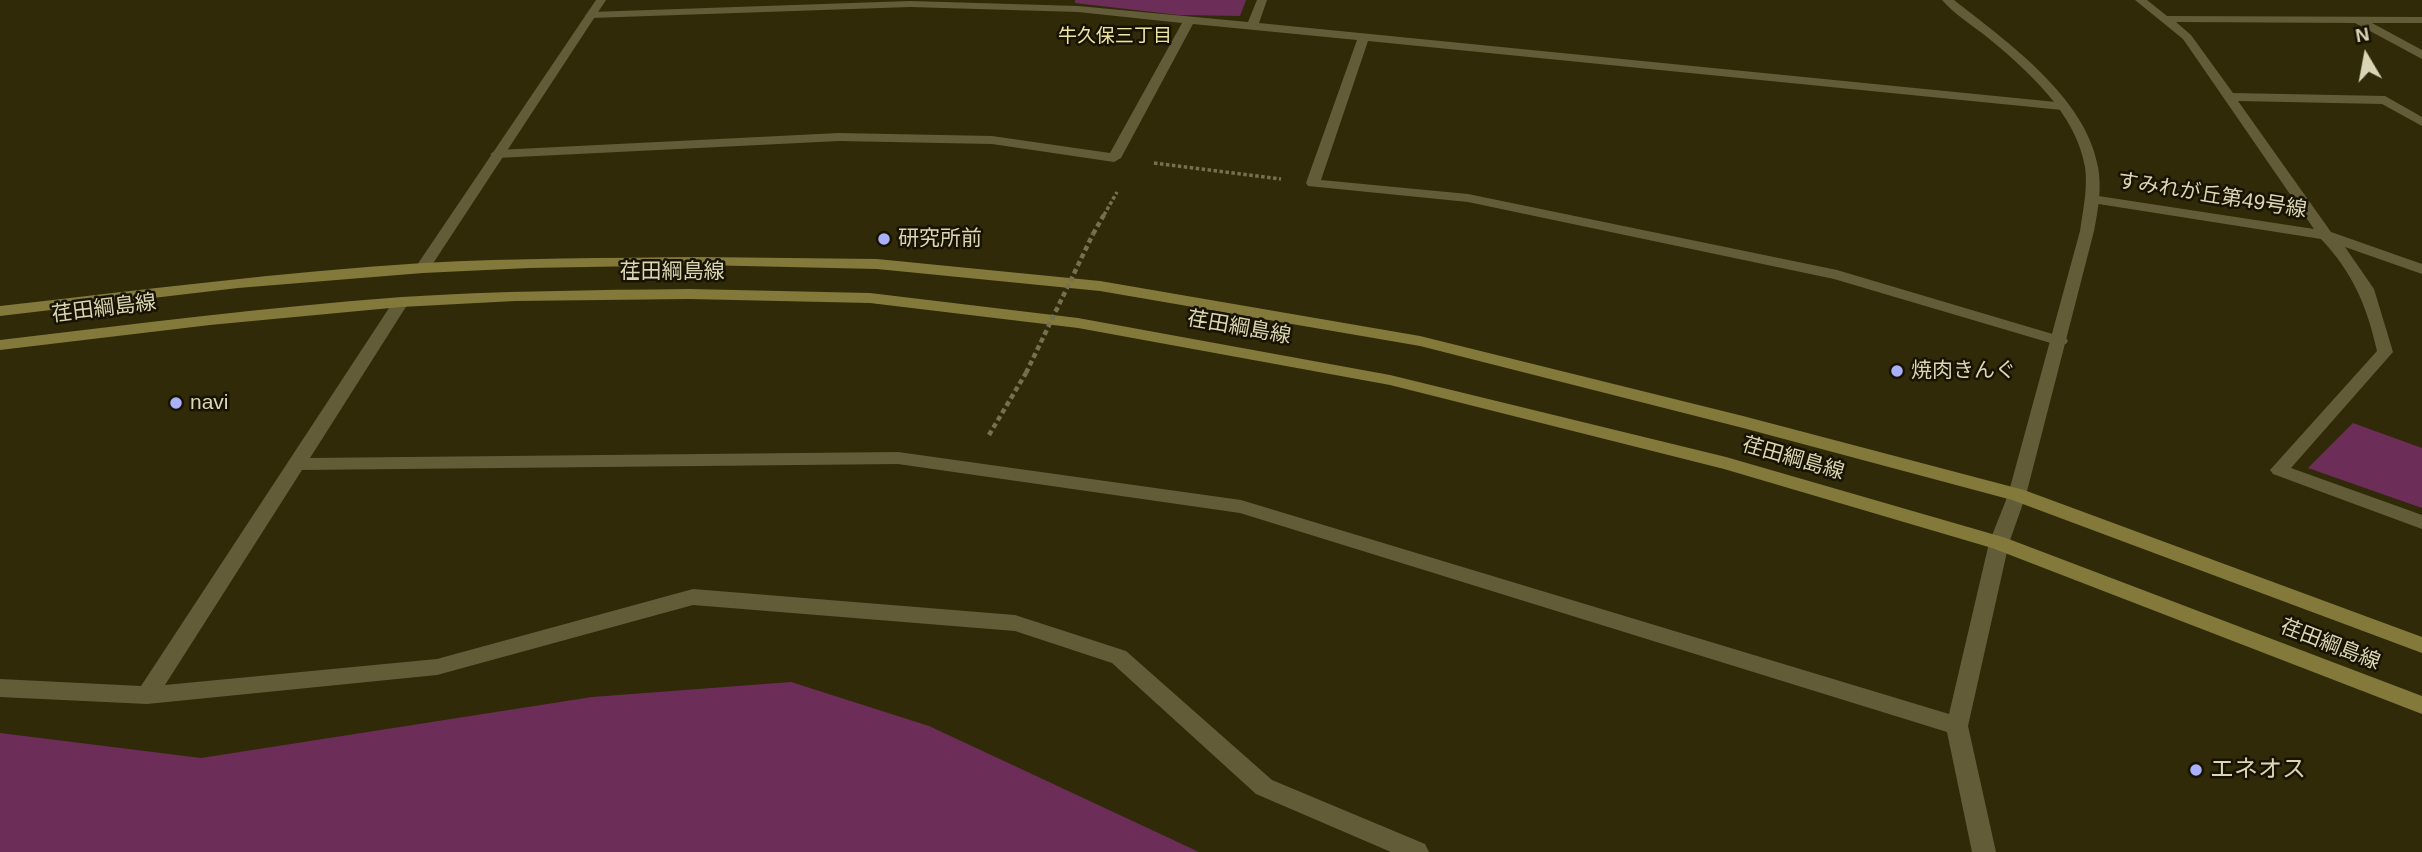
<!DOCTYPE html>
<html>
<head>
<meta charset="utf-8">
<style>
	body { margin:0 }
	#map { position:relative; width:2422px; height:852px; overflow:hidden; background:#302a08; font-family:Helvetica,sans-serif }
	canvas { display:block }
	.north { position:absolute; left:2331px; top:21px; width:70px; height:70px; -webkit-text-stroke:5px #171300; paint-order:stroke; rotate:350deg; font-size:19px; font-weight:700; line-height:28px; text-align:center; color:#d9d5b5 }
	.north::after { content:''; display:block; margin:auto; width:24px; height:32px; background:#d9d5b5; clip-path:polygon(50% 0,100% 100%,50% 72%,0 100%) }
</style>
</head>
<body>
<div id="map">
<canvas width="2422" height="852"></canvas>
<div class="north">N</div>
</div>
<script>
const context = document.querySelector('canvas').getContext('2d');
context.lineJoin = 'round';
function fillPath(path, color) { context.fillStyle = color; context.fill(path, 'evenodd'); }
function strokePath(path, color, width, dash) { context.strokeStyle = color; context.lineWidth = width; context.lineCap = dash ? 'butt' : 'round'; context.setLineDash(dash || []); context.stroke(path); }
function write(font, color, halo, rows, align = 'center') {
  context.font = font + ' Helvetica,"Noto Sans JP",sans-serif'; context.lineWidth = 5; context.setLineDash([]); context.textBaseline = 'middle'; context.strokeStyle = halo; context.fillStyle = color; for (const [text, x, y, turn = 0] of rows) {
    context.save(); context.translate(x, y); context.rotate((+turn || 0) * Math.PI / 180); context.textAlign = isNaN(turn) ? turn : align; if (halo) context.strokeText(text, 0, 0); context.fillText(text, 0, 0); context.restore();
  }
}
const green = new Path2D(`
	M1075,0H1246L1240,16L1178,15L1075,3Z
	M2353,423L2422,448V508L2308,468Z
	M791,682L929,726L1199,852H0V733L201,758L592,697Z`);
const pathFar1 = new Path2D(`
	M1154,163L1281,179
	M1104,215L1117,192`);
const path = new Path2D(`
	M1093,234L1105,213
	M989,435L1026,373`);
const minor = new Path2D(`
	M1257,0H1267L1259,23L2066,103L2068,106L2062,110L1368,41L1321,180L1468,194L1837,270L2066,338L2068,341L2066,344H2054L1834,279L1468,202L1308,186L1306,183L1357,40L1193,24L1121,158L1114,162L992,144L839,141L497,158L490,154L497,150L839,133L992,136L1110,153L1182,23L1078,12L910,7L591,18L585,15L591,12L910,1L1078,6L1248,22Z
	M2135,0H2147L2167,16L2422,17V23H2372L2422,50V59L2355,23L2176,22L2191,35L2233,93L2385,96L2422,117V126L2382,104L2238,101L2331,232L2422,264V274L2345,247L2374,289L2393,352L2291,468L2422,515V529L2273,474L2270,470L2377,351C2367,306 2353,273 2321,239L2092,203L2085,199L2092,195L2314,229L2183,39Z
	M401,297L409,302L310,458L898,452L1241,500L1949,714L1989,543L2010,490H2024L2026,495L2009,543L1968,726L1996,852H1972L1947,732L1240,513L898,464L302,470L165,685L437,659L693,589L1015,615L1126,651L1272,780L1425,844L1429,852H1391L1256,794L1112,663L1015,631L693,605L437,675L147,704L0,697V679L141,686L393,302Z`);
const tertiary = new Path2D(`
	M596,0H606L428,271H418L415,268Z
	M1942,0H1954C2006,41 2086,97 2098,167C2102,188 2098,210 2094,231L2026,495L2024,500H2010L2008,495L2080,231C2083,210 2088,188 2085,167C2076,113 2027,70 1987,37C1972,25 1954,14 1942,0Z`);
const secondary = new Path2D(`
	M700,257L877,259L1100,281L1420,336L1743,416L2024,490L2422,637V653L2012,500L1743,428L1420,346L1100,291L877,269L700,265L529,268L423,273L238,288L0,316V306C141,290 282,272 423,263C516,258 608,258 700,257Z
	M689,289L870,293L1078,318L1390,375L1726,457L2006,538L2422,696V714L1992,548L1724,469L1390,385L1078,328L870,303L689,299L515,301L401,307L210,325L0,350V340C134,324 268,307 402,297C498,291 593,290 689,289Z`);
const pathBridge = new Path2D(`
	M1026,373L1093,234`);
const markers = [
	[884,239,7,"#aab0fb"],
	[1897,371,7,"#aab0fb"],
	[176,403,7,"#aab0fb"],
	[2196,770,7,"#aab0fb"]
];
const farNeighbourhoodnames = [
	["牛久保三丁目",1115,37]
];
const streetNames = [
	["すみれが丘第49号線",2212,196,9],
	["荏田綱島線",672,272],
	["荏田綱島線",104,309,-7],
	["荏田綱島線",1239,328,10],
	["荏田綱島線",1793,459,16],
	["荏田綱島線",2330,645,21]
];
const poiNames = [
	["研究所前",898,239],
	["焼肉きんぐ",1911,371],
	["navi",190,403]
];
const nearPoinames = [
	["エネオス",2210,770]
];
fillPath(green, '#6c2d59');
strokePath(pathFar1, '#76704f', 3.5, [3.5, 2.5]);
strokePath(path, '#76704f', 4.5, [5, 3.5]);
fillPath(minor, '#625d38');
fillPath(tertiary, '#625d38');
fillPath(secondary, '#82793b');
strokePath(pathBridge, '#76704f', 4.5, [5, 3.5]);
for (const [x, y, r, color] of markers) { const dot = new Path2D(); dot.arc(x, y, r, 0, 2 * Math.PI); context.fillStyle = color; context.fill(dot); strokePath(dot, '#171300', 2.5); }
write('19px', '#ede3a2', '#171300', farNeighbourhoodnames);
write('21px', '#d9d5b5', '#171300', streetNames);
write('21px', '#d9d5b5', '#171300', poiNames, 'left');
write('24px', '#d9d5b5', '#171300', nearPoinames, 'left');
</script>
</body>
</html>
